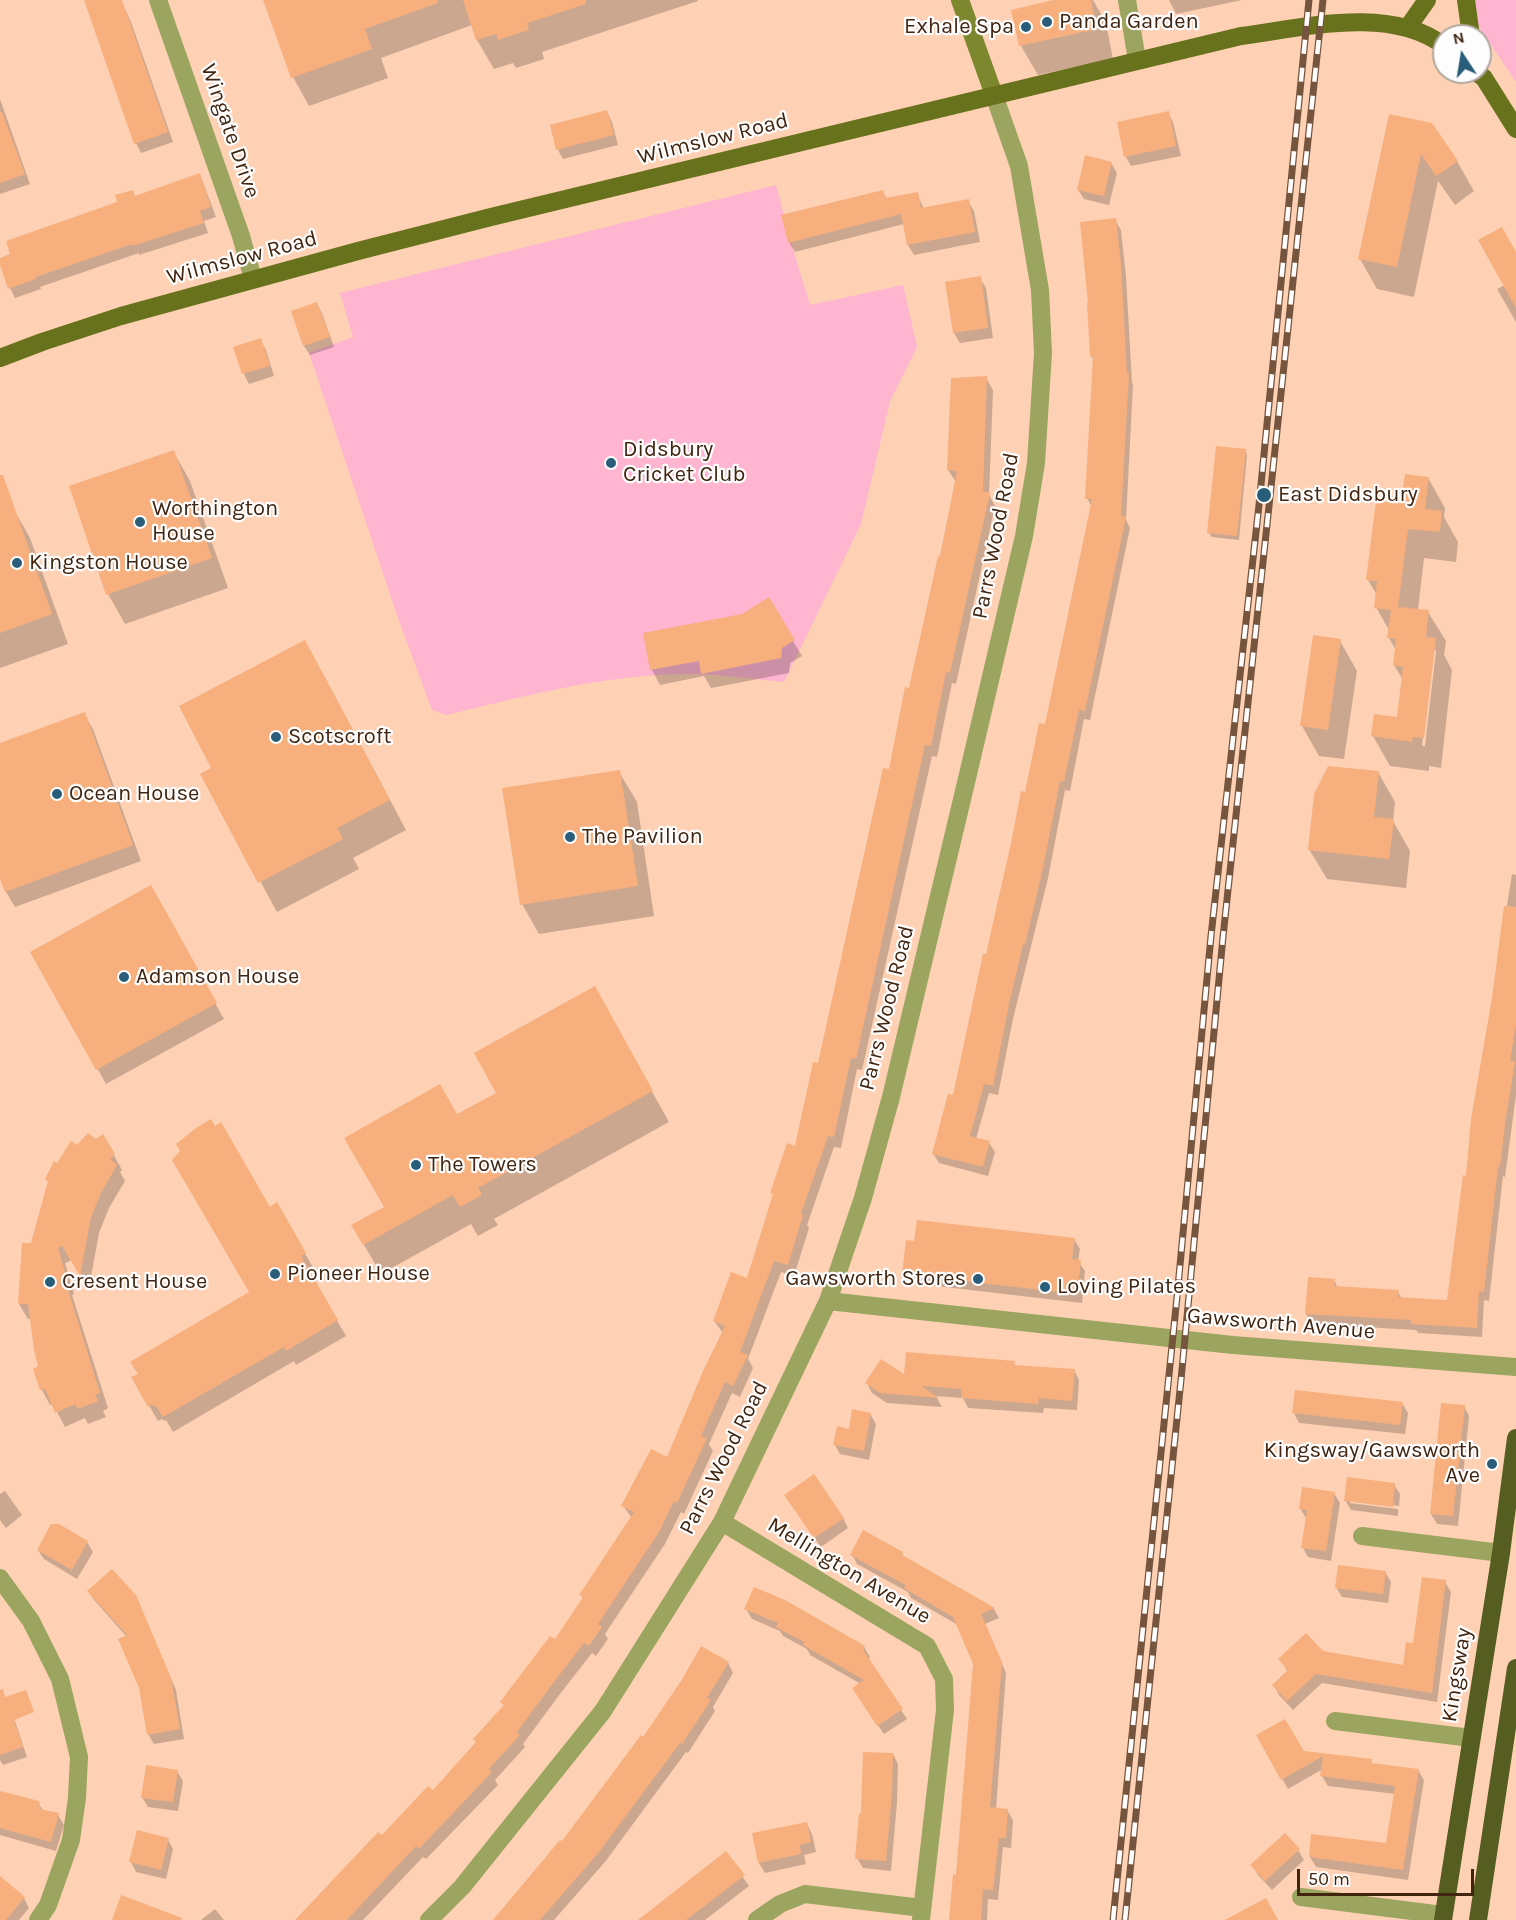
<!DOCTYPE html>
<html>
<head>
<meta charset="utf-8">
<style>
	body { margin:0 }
	#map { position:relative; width:1516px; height:1920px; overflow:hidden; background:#fed1b4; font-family:Karla,sans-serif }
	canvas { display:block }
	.north { position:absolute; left:1432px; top:24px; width:60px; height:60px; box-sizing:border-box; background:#fdfdfd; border:2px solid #b2a79e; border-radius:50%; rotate:348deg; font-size:16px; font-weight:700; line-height:24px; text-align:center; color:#412510 }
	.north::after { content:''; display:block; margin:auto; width:21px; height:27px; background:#295d79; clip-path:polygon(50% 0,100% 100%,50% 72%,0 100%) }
	.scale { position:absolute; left:1297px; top:1869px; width:177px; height:27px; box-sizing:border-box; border:3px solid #412510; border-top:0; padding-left:8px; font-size:18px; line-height:21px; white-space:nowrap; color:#412510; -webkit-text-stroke:4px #fdfdfd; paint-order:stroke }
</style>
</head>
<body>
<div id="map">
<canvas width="1516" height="1920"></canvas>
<div class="north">N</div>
<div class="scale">50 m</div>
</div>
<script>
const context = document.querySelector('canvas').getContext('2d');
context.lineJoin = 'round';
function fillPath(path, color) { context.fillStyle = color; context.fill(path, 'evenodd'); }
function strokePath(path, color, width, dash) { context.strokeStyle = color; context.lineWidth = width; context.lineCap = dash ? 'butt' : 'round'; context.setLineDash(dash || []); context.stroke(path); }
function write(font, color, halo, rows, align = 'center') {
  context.font = font + ' Karla,sans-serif'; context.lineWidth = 4.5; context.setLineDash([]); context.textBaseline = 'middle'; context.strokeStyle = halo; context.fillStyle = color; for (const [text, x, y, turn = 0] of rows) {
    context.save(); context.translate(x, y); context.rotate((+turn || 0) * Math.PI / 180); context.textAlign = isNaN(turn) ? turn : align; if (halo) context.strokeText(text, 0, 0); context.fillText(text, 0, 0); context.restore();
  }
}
const green = new Path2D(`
	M1475,0H1516V82L1477,24Z
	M776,185L794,253L810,305L903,285L917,347L890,401L861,524L784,682C753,679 720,674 689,674C606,674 525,696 446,715L432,710L399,621L309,353L353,337L340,293Z`);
const shadow = new Path2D(`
	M85,0H121L131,22L173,142L141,153L136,143Z
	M264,0H698V1L542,52L544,59L516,68L513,63L494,69L477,40L472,25L381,58L388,78L309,106L293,77Z
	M1060,0H1093L1106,23L1113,59L1038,75L1021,46L1013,11Z
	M1169,0H1242L1176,14Z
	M0,99L30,184L0,194Z
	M607,112L612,122L618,145L563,159L558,150L552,126Z
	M1168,113L1173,122L1181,156L1131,166L1126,157L1119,123Z
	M1390,116L1457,161L1474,191L1455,205L1438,181L1414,297L1377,289L1360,259Z
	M1111,163L1117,173L1109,205L1084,199L1078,190Z
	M199,175L204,185L216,217L204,221L208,233L139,255V253L40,287L41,289L15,298L10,288L0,260L135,197Z
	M882,191L887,199L917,194L924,209L968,201L974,211L980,242L914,255L908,245L904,224L795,252L789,242Z
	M1115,220L1121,230L1126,276L1132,382L1133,385L1126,520L1130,528L1090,720L1084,719L1070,791L1065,790L1048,878L1013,1019L998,1095L989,1093L976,1139L989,1143L995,1152L988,1176L939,1163L933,1153L954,1097L1026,794L1046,726L1092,507L1087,498L1094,361L1091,356Z
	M1516,253V322L1497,289L1505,285Z
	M980,278L986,288L993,338L960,343L954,333L947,283Z
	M317,304L322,313L334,347L310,355L304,346L293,312Z
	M260,340L266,350L274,376L249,384L244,374L235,348Z
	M986,378L993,390L989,495L995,506L956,684L952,683L937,757L932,756L862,1070L857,1069L841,1148L834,1147L807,1225L809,1228L794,1276L781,1272L748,1359L753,1368L740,1397L732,1393L709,1444L713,1451L684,1514L681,1512L665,1544L605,1634L608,1639L596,1656L592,1653L560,1694L523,1744L525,1747L495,1780L498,1785L426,1859L423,1857L363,1920H297L382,1837L433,1792L477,1744L505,1707L502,1702L556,1641L583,1599L581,1595L632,1518L623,1506L668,1459L723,1333L714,1321L748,1280L774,1197L772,1193L796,1148L819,1065L911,690L956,482L948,470Z
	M1245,450L1247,455L1239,540L1212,537L1209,533Z
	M173,451L190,481L228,588L125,624L108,594Z
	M1428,478L1445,508L1444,517L1458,542L1456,562L1424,558L1418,610L1428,612L1446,641L1444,655L1452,670L1441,768L1429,766V771L1390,766L1373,736L1399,719L1403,680L1394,665L1396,650L1389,638L1390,632L1376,607L1377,595L1368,580L1402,505ZM1433,649L1436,651L1425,746H1422Z
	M13,508L30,538L68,644L0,668V513Z
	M768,599L802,656L790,663L789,673L711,688L704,676L660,685L652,670L645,635L742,615Z
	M1340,641L1357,671L1344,759L1319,756L1302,726Z
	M322,672L406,830L353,858L359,869L277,912L202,774L213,768Z
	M84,714L93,729L141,861L15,907L6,892L0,874V745Z
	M619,772L637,802L654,916L539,934L522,904Z
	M1378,772L1395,802L1393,821L1410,851L1406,888L1327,879L1309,849Z
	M1512,874L1516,875V1095L1505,1177L1503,1176L1489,1301L1484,1300L1482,1337L1418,1333L1416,1330L1312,1324L1306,1314L1310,1278L1334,1280L1338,1288L1398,1292L1402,1299L1448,1302L1467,1177L1473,1119Z
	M150,887L224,1019L106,1084L33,952Z
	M611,1018L669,1122L494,1219L498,1225L478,1236L471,1224L381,1274L353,1226L386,1208L457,1116L498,1093Z
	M103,1136L122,1170L120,1172L125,1181L109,1208L99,1233L89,1288L72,1260L65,1263L74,1294L72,1295L108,1408L103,1411L106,1417L88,1424L85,1418L65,1427L53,1404L50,1405L42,1390L40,1367L31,1319H28L19,1304L32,1245L49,1184L46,1179L77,1147Z
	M276,1204L314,1269L309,1272L346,1336L296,1365L294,1361L173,1432L166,1420L164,1421L162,1419L158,1421L133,1378L251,1292L269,1209Z
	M1074,1239L1080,1249L1078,1261L1085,1271L1082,1303L910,1283L904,1274Z
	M1014,1363L1016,1366L1074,1370L1079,1380L1077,1410L1044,1408L1043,1413L968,1408L963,1398L936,1396L942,1407L887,1403L872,1393L867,1383Z
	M1402,1403L1408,1413L1405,1434L1299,1423L1294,1413Z
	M1464,1406L1469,1416L1458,1526L1437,1524L1431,1514Z
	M870,1414L876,1424L869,1460L840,1454L835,1445Z
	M1394,1485L1400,1494L1399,1506L1350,1500V1503L1398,1509V1516L1351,1510L1345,1500Z
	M5,1491L22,1515L6,1528L0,1520V1494Z
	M1334,1493L1340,1503L1331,1561L1308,1557L1303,1548L1306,1518L1300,1508Z
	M792,1505L843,1518L848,1528L821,1547Z
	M87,1542L93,1552L77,1579L44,1559L38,1550Z
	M902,1553L905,1559L994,1609L999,1618L985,1624L1006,1673L996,1809L1007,1810L1013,1820L1011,1848L1003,1847L998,1900L988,1899L987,1920H951L957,1876L974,1663L958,1625L911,1598L908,1592L857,1564L852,1555Z
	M1385,1572L1391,1582L1388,1603L1342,1597L1336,1587Z
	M1445,1582L1451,1592L1437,1702L1322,1683L1293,1710L1279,1695L1274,1685L1288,1672L1280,1659L1404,1667Z
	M89,1592L135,1596L176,1690L184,1739L154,1744L148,1734L140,1688L127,1637L95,1601Z
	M746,1609L864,1647L870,1657L868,1660L907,1719L884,1734L859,1698L861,1684L810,1655L807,1649L783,1636L780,1631L752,1619Z
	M728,1663L733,1673L713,1707L715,1711L688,1753L686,1752L605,1862L554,1920H495L562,1844L644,1739Z
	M9,1711L15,1721L27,1757L3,1765L0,1760V1717Z
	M1258,1736L1303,1752L1371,1761L1373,1764L1418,1770L1424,1780L1408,1880L1316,1867L1310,1857L1388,1845L1396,1794L1328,1786L1322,1776L1323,1769L1288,1789Z
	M893,1754L898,1764L897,1803L891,1871L863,1868L857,1858Z
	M177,1771L183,1781L178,1811L148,1807L142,1797Z
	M0,1792L38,1802L43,1811L58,1815L64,1825L56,1851L0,1835Z
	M807,1824L812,1834L816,1852L804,1855L806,1864L765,1873L759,1863L754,1834Z
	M168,1840L173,1849L166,1879L136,1872L131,1862Z
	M1298,1850L1304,1860L1272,1890L1258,1875L1252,1865Z
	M726,1853L749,1886L705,1920H643Z
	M0,1890L24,1898L29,1908L19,1920H0Z
	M215,1909L224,1920H201Z`);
const building = new Path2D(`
	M84,0H122L168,132L134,144Z
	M263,0H438V3L365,29L372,49L291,78Z
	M463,0H586V4L527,23L529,30L498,40L496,34L476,40Z
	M1053,0H1091L1097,29L1019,46L1011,10Z
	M607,110L614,135L556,150L550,125Z
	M1169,111L1176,146L1124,157L1117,122Z
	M0,112H2L25,174L0,183Z
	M1389,114L1432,123L1458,161L1436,176L1421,154L1397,267L1358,259Z
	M1085,155L1112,162L1104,196L1077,190Z
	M200,173L211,207L200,211L204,223L132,246V244L36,277V279L8,289L0,265V258L10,254L6,241L117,202L115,195L133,190L135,196Z
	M883,190L885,198L918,192L921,208L969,199L975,232L907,245L901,214L788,243L781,215Z
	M1116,218L1121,265L1127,374H1129L1121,516L1126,517L1085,711L1079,710L1064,782L1060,781L1043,868L1025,945L1023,944L1008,1009L993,1086L984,1084L970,1136L990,1141L983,1167L932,1154L948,1094L953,1095L983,954H986L1011,843L1021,791L1025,792L1039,723L1045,724L1092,499H1085L1093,356H1090L1087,303H1088L1080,222Z
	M1502,227L1516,252V308L1478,240Z
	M981,276L988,328L953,333L945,282Z
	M317,302L330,337L303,346L291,311Z
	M261,338L270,366L242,374L233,347Z
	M987,376L983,491L990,493L950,673L946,672L931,746L925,745L856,1059L851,1058L834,1137L828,1136L801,1214L803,1215L788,1265L774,1261L740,1352L748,1355L733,1386L725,1382L701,1436L707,1438L677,1503L674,1501L659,1532L598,1624L602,1627L589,1646L584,1643L554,1682L517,1732L520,1735L489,1769L492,1772L419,1849L416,1846L347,1920H295L378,1832L382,1835L428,1786L433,1790L476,1742L473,1739L504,1705L500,1702L550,1636L555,1639L583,1597L579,1595L634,1512L621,1506L651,1449L667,1457L703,1371L725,1326L713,1321L731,1272L747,1278L773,1194L770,1193L787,1143L795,1146L813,1062L818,1063L883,768L889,769L905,687L909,688L938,556H940L957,471L947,470L951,378Z
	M1216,446L1246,449L1237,536L1207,533Z
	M174,450L212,558L106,595L69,486Z
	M1405,474L1429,477L1425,509L1442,511L1440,532L1408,529L1398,607L1429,610L1426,637L1436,638L1424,738L1413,737L1412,742L1371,736L1374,714L1397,717L1403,667L1393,665L1396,639L1387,638L1391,610L1374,608L1377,581L1366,580L1376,501L1401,503Z
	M0,475H3L52,614L0,633Z
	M769,597L795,640L782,648L781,658L701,674L699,661L650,670L643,633L742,614Z
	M1313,635L1341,639L1328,730L1300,726Z
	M305,640L390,800L337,828L343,839L258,883L200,774L211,768L179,706Z
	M85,712L133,845L5,892L0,879V743Z
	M1328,766L1379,771L1374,817L1394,819L1389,859L1308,850L1314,794Z
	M620,770L638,886L520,905L502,788Z
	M151,885L217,1003L96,1070L30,952Z
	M1504,906L1516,907V1024L1510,1061H1515L1505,1124L1500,1167H1498L1484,1292L1479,1291L1477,1328L1411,1324V1320L1305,1314L1308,1277L1335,1279L1334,1286L1399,1290L1398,1297L1447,1300L1463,1175L1466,1176L1471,1119L1492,998Z
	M595,986L653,1091L478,1188L482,1195L460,1207L453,1195L363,1245L351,1225L384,1207L344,1138L440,1084L457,1114L496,1093L474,1053Z
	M211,1119L215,1126L221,1122L270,1207L277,1202L306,1253L301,1256L338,1320L286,1351L284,1347L163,1417L156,1406L154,1407L152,1404L148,1407L131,1377L138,1374L130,1362L249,1292L172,1160L180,1151L176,1144L196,1128Z
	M88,1133L96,1139L103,1134L115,1154L110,1159L117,1165L101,1193L91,1217L80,1276L62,1246L58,1248L67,1279L65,1280L100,1393L95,1395L98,1401L78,1409L75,1404L55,1413L45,1389L40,1390L33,1369L38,1366L34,1350L28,1304H18L22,1243H31L48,1181L45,1179L54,1161L57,1163L71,1141L77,1145Z
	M917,1220L1075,1238L1072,1259L1081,1260L1077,1294L902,1274L906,1240L914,1241Z
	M906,1352L1015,1361L1014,1365L1075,1369L1072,1401L1039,1398L1038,1404L961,1398L962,1389L921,1386L939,1398L880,1393L865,1383L881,1359L904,1374Z
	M1295,1390L1403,1402L1400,1425L1292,1413Z
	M1441,1403L1465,1405L1453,1516L1430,1514Z
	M852,1409L871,1413L864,1451L833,1445L837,1426L849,1429Z
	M814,1474L844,1518L814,1538L784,1495Z
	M1347,1477L1395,1483L1393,1507L1344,1501Z
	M1302,1487L1335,1492L1326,1551L1301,1548L1307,1510L1299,1509Z
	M51,1524H59L88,1541L72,1570L37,1550Z
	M863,1530L903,1552L902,1555L995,1608L981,1614L1002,1662L990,1807L1008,1809L1006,1838H999L993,1890L983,1889L981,1920H949L953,1874L956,1875L973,1664L953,1617L904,1588L906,1585L850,1555Z
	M1338,1565L1386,1571L1383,1594L1335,1588Z
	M112,1569L136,1595L171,1678L180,1729L147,1735L139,1688L118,1639L127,1635L87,1591Z
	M1422,1577L1446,1580L1432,1693L1316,1674L1287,1701L1272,1685L1288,1670L1278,1659L1306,1633L1323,1651L1403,1665L1406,1642L1413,1643Z
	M754,1587L785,1600L865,1646L863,1650L903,1709L877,1726L852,1688L864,1680L803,1645L804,1642L776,1627L778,1623L744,1609Z
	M701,1646L729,1662L707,1698L711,1700L682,1744L680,1743L599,1852L540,1920H493L560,1840L562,1841L641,1735L643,1737L681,1681Z
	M3,1689L5,1697L26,1690L34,1712L14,1720L23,1747L0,1755V1690Z
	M1285,1719L1304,1751L1372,1759L1371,1763L1419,1769L1403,1870L1309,1857L1311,1834L1386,1843L1395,1786L1320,1776L1323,1756L1281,1780L1256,1735Z
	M863,1752L893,1753L892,1793L886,1861L855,1859L859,1813H861Z
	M146,1765L178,1770L173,1802L141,1798Z
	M0,1791L39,1801L40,1809L59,1813L51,1842L0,1828Z
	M807,1822L811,1842L800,1845L801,1854L758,1863L752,1833Z
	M137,1830L169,1838L161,1870L129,1862Z
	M1285,1833L1300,1849L1265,1881L1250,1865Z
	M726,1851L745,1875L686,1920H638Z
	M0,1876L25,1897L6,1920H0Z
	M121,1895L182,1918V1920H112Z
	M1266,1898L1278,1920H1225Z`);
const street = new Path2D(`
	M158,0L241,236L253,279
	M1127,0L1137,60
	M828,1301L1233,1345L1516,1367
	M722,1522L927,1646L944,1679L945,1710L921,1920
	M1362,1536L1501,1553
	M0,1578L31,1621L60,1679L79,1757L77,1798L71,1840L48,1905L38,1920
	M1335,1721L1471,1738
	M1301,1897L1443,1915
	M429,1920L462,1887L603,1711L722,1522L828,1301L863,1198L891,1097L969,770L1024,536L1036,463L1043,353L1040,290L1019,166L994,95
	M757,1920L780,1904L805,1894L922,1908`);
const secondary = new Path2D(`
	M960,0L994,95`);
const primary = new Path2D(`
	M1466,0L1471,36
	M1408,27L1427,0
	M1476,72L1484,78L1516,129
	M0,358L42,342L121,316L358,251L491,217L1241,36C1302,28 1391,5 1444,46`);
const highway = new Path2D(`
	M1443,1920L1501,1553L1516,1438
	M1478,1920L1516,1668`);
const rail = new Path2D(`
	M1113,1920L1177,1297L1211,936L1259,505L1309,0
	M1125,1920L1181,1380L1223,937L1323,0`);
const markers = [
	[1047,22,6,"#295d79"],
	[1026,27,6,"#295d79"],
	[611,463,6,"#295d79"],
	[1264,495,8,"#295d79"],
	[140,522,6,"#295d79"],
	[17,563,6,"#295d79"],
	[276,737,6,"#295d79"],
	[57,794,6,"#295d79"],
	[570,837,6,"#295d79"],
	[124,977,6,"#295d79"],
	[416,1165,6,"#295d79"],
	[275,1274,6,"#295d79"],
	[978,1279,6,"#295d79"],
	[50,1282,6,"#295d79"],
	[1045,1287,6,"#295d79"],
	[1492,1464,6,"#295d79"]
];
const poiNames = [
	["Panda Garden",1059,22],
	["Exhale Spa",1014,27,"right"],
	["Didsbury",623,450],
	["Cricket Club",623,475],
	["East Didsbury",1278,495],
	["Worthington",152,509],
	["House",152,534],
	["Kingston House",29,563],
	["Scotscroft",288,737],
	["Ocean House",69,794],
	["The Pavilion",582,837],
	["Adamson House",136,977],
	["The Towers",428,1165],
	["Pioneer House",287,1274],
	["Gawsworth Stores",966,1279,"right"],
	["Cresent House",62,1282],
	["Loving Pilates",1057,1287],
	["Kingsway/Gawsworth",1480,1451,"right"],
	["Ave",1480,1476,"right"]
];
const streetNames = [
	["Wingate Drive",230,131,71],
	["Wilmslow Road",713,139,-14],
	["Wilmslow Road",242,258,-15],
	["Parrs Wood Road",996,536,-79],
	["Parrs Wood Road",887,1008,-76],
	["Gawsworth Avenue",1281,1324,5],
	["Parrs Wood Road",724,1458,-63],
	["Mellington Avenue",849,1571,31],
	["Kingsway",1457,1675,-81]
];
fillPath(green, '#ffb4d0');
fillPath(shadow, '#0003');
fillPath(building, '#f7af7d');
strokePath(street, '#9ba55f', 18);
strokePath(secondary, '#7d872d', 18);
strokePath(primary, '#68711b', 18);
strokePath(highway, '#565d20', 18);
strokePath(rail, '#76553e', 7);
strokePath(rail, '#fdfdfd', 4.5, [14]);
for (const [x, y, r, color] of markers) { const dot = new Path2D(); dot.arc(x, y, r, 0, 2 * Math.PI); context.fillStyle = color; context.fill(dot); strokePath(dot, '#fdfdfd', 2); }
write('22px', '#412510', '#fdfdfd', poiNames, 'left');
write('22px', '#412510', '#fdfdfd', streetNames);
</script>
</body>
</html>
